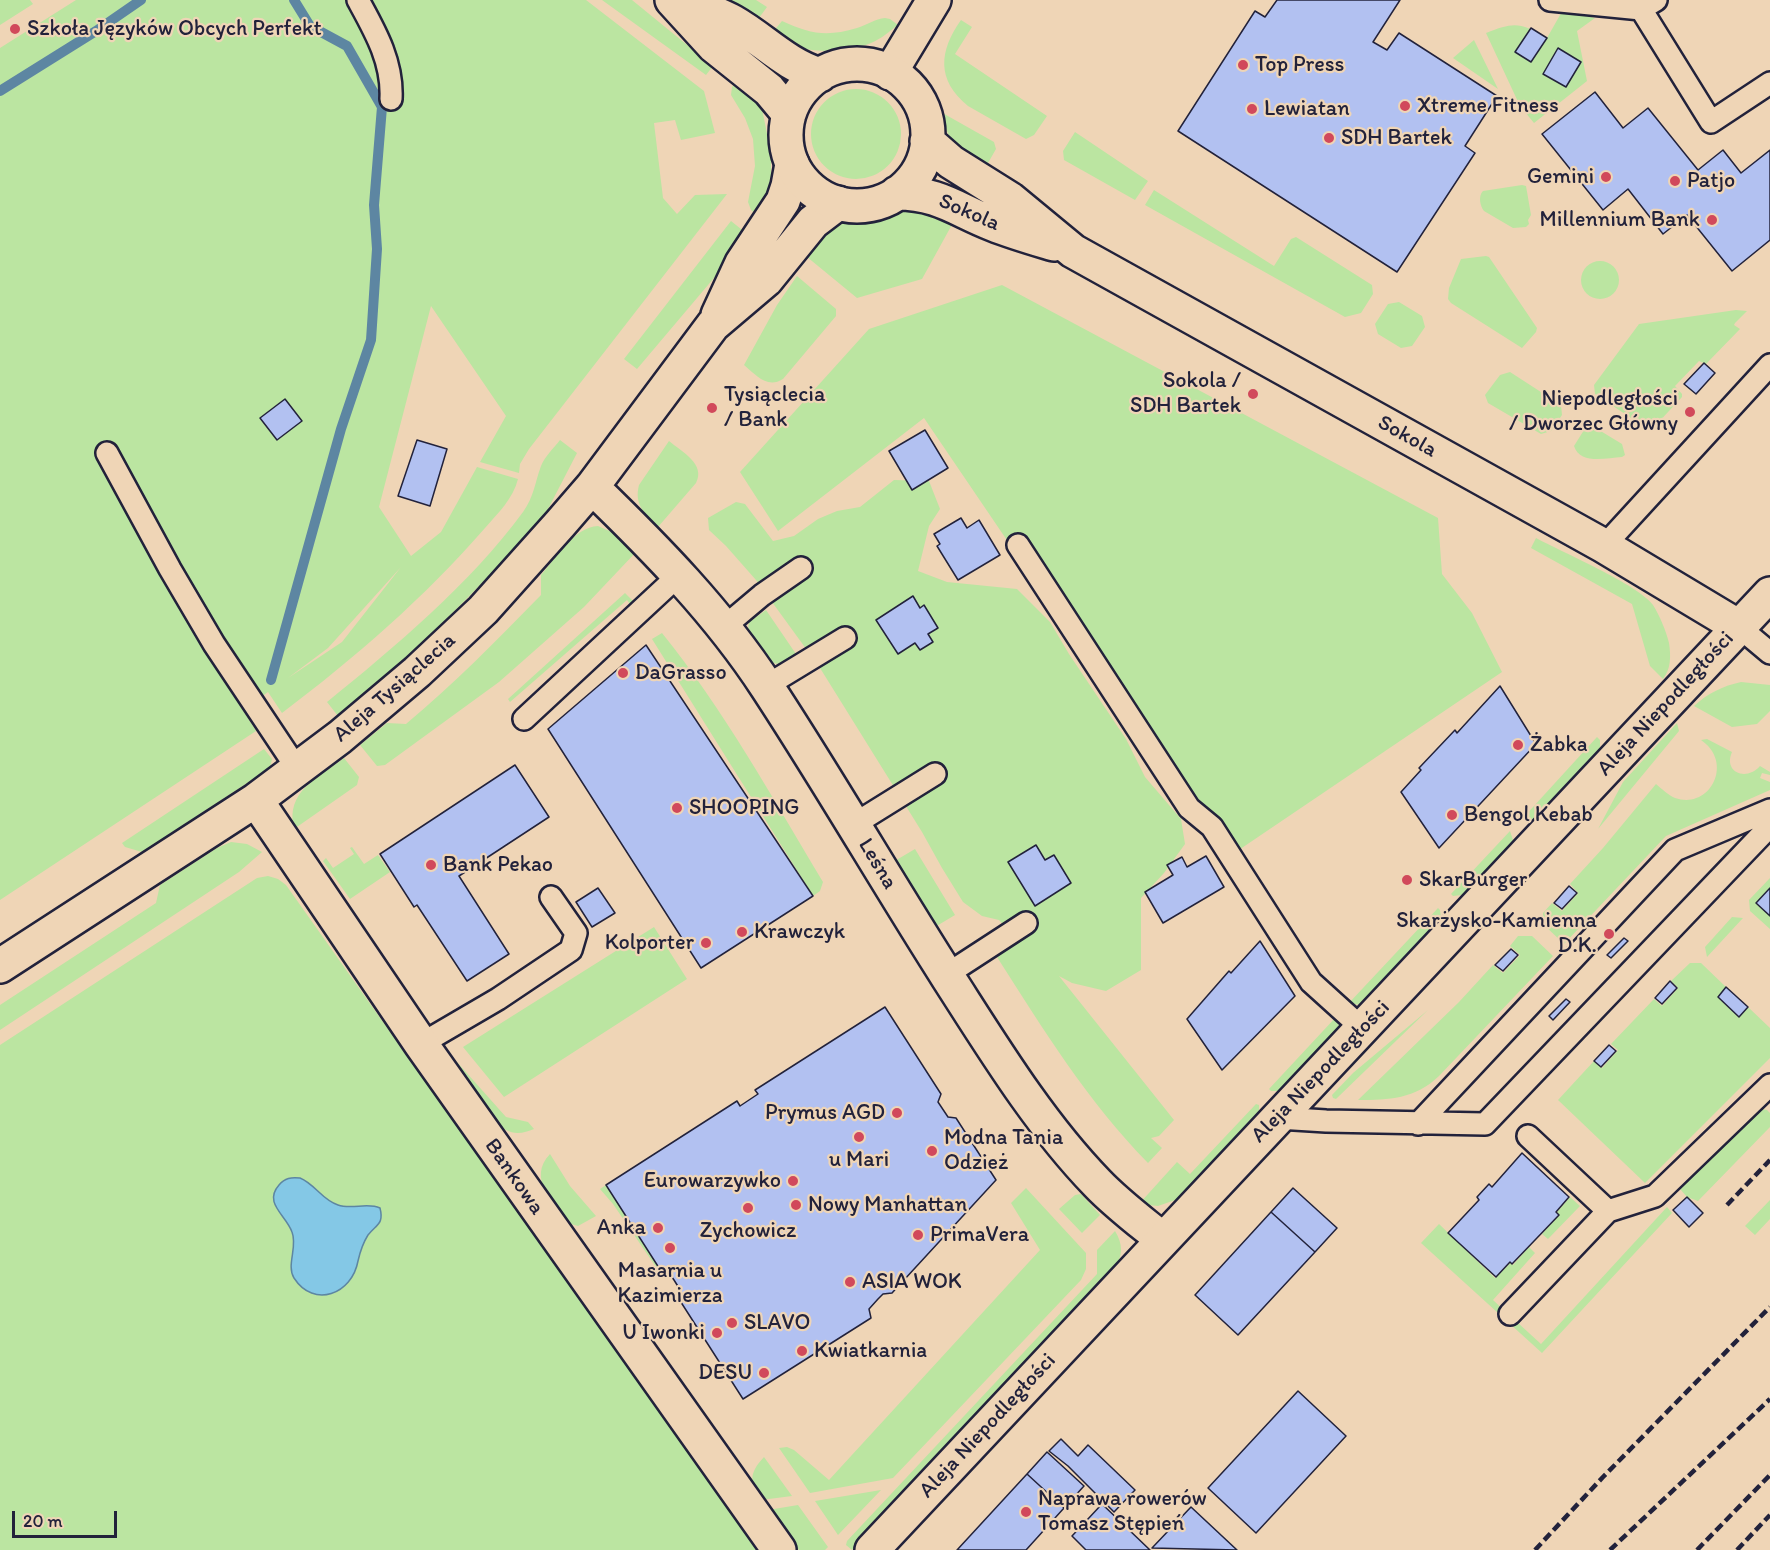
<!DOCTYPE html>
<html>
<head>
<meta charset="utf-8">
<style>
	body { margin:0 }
	#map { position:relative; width:1770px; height:1550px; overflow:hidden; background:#efd5b6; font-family:Itim,sans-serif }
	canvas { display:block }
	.scale { position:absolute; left:12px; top:1511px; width:105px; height:27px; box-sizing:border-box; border:3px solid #22223b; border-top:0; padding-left:8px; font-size:18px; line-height:21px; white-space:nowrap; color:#22223b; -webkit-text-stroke:4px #efd5b6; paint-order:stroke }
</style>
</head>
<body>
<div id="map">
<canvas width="1770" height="1550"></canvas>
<div class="scale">20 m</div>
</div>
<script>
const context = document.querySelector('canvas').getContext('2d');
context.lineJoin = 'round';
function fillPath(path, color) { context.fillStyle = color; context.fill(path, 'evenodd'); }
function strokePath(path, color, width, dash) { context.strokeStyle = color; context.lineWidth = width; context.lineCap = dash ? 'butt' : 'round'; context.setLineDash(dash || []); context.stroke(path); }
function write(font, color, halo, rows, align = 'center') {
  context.font = font + ' Itim,sans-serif'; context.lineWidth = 4.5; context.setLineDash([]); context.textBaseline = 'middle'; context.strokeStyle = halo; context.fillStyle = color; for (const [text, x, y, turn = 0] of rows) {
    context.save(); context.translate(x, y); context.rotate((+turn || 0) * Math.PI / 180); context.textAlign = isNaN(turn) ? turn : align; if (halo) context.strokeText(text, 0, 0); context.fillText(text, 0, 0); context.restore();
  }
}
const green = new Path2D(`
	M0,0H30L33,4L0,25Z
	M76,0H586L704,91L715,133L681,140L675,120L654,123L663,198L677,214L695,195L727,194L529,449L520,464L519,473L480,462L506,416L431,306L379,507L411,556L441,532L477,467L518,479C513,499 498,513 485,528C425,597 355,658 282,713L268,692L243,710L256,731L0,900V48ZM401,567L342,642L288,678L328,648Z
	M602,0H632L713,66L706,75Z
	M723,0H756L767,7L756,22Z
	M1564,8L1570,12L1595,18L1577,31L1587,81L1534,123L1520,106L1486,33C1514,22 1520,22 1547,38Z
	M885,18L890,19L898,25C890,31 881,39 871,43C850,52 813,54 792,45C785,42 779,37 772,33L782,21C810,34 827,37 857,28C867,25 875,19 885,18Z
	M961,20L972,27L955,54L1047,116L1034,135L1026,139L968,106C936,80 939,51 961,20Z
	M1474,40L1498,89L1453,58Z
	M738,80L756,100L762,109L771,153V190L758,216L751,210L748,202L755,166L753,139L745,118L731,95L732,87Z
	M811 134a45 45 0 1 1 90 0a45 45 0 1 1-90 0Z
	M939,111L994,142L996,149L984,170L951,141Z
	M1075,132L1148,181L1135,200L1064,160L1063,151Z
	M1522,185L1526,186L1531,215L1528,220L1529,224L1526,227L1513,228L1484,211C1480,206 1478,196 1483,191Z
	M1154,190L1274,266L1291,239L1296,237L1372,285L1373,294L1361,313L1345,317L1145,205Z
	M906,210H919L954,221L922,279L857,298L801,252L822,233L835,227L847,222L883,216Z
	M731,221L746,233L719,272L637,369L624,359Z
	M1486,256L1489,257L1537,328L1536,332L1522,348L1451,303L1448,299L1449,288L1461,259Z
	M1581 280a19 19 0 1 1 38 0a19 19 0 1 1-38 0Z
	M797,276L836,309V316L783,379C767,389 756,375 744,365L777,305Z
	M1002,285L1438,518L1442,574L1472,613L1502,672L1224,860L924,418L778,531L740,472L869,329Z
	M1399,302L1422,316L1425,327L1412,346L1401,348L1378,334L1375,324L1388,304Z
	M1736,310L1747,311L1735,323L1734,325L1740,329L1706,364L1699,361L1675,386L1682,394V397L1655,426L1640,424L1595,394L1594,385L1639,324Z
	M1510,372L1561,405L1562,415L1551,431L1541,434L1488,403L1485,395L1500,375Z
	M1594,427L1622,444L1625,455L1622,457C1606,458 1580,465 1574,446L1584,430Z
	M560,440L577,453L547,511L536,526C474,593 410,658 338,716L327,702C395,647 471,583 523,512C534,497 535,482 541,466C545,456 554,448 560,440Z
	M669,441C682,452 706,464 696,483L658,527C644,514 634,504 639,485Z
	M894,480L929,481L940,509L929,526L918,571L947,582L1017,589L1050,622L1069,654L1126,739L1145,777L1181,819L1185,844L1164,873L1141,898V970L1106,991L1072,983L1059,976L1174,1120L1159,1136L1151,1138L1162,1148L1148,1163C1088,1102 1043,1029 997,957L1019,942L999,920L982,916L963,902L942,868L922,832L820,668L756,580L726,546L709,530L708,518L736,502L745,504L773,541L794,536L818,519L837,511L860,507Z
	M598,526L614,533L637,551L584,607L499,682L385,765L377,766L360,745L387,723L406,724C454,684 497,640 541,595V575C556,558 574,527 598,526Z
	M1536,538C1560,551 1639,585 1653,605C1660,616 1666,631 1669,643C1671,656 1671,669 1663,679L1650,666L1632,604L1531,548Z
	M625,593L639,607L635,611L627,600L510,702L508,699Z
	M766,610L796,654L779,664L772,663L748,629L749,622Z
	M662,633C724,710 772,797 823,882L820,891L813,896L652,639Z
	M1741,682L1770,685V711L1757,724L1732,727L1694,706C1708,693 1723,686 1741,682Z
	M1677,723L1679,731L1598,829L1623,782Z
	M1597,737L1600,740V748L1532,820H1525L1523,818Z
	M1707,739L1732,752C1723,772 1746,782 1760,766L1770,772V775L1762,773L1760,778L1770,782V790L1666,836L1564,944L1543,924V913L1552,903L1562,911L1578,893L1570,884L1603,848L1656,784C1662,789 1668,795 1675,798C1711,810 1734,762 1701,740Z
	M264,749L272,759L270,768L142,852L125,847L122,843Z
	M344,758L359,777L357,785L294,829C285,791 318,778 344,758Z
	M1510,831L1513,840L1511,844L1462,895L1453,896L1451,894Z
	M231,842L247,844L262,852L239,872L0,1030V1005L156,903L160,885L217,848Z
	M352,847L364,864L378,855L390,872L350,899L323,861L326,858L333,868L354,854L350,848Z
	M915,849L955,915L935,927L893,862Z
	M268,876L278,879L286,885L757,1550H0V1045L257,878Z
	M1770,878V888L1756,903L1770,916V929L1750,911L1749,900Z
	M1438,908L1440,910L1441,918L1360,1005L1349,1003Z
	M1732,917L1743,918L1707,957L1705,947Z
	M654,927L687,979L504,1097L463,1047Z
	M1518,936H1532L1553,956L1439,1076C1415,1099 1389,1100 1358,1100L1459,1002L1493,965L1503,973L1520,955L1510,946Z
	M1690,963H1701L1726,987L1718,997L1739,1017L1748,1007L1770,1028V1058L1645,1183L1558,1100L1594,1061L1602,1068L1618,1050L1611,1044L1654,999L1662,1006L1678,988L1671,981Z
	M1428,1010L1336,1099L1333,1098L1332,1095L1353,1073Z
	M1336,1017L1338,1020L1339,1028L1280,1091H1271L1269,1089Z
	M457,1062L506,1117L528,1122L534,1129C525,1133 515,1135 506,1130C488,1121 470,1087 458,1070Z
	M1256,1104L1259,1105V1114L1178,1199L1158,1206L1139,1204L1177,1162L1190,1174Z
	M1762,1109L1767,1110L1770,1113V1127L1698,1201L1687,1197L1680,1189Z
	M550,1154L570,1186L596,1216L578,1226L567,1223C553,1203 527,1178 550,1154Z
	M606,1185L661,1270H658L613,1204L600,1189Z
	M1026,1188L1086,1253V1269L1081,1280L893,1478L810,1493L779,1448L787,1447L794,1450L829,1480L1040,1250L1011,1203Z
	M1081,1194L1100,1215L1082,1233L1059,1209L1075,1195Z
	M1570,1197L1580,1206L1548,1239L1542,1234L1559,1215L1557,1212Z
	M1770,1200V1219L1755,1235L1745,1226Z
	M1667,1207L1672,1213L1542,1353L1421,1243L1439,1224L1495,1278L1510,1263L1513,1265L1529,1247L1535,1253L1493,1300L1541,1344Z
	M1115,1231C1123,1244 1123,1255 1115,1268L852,1550L846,1545L847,1541L1097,1274V1250Z
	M764,1457L792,1496L761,1500C749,1482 749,1473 764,1457Z
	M881,1490L838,1535L815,1501Z
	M798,1505L828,1547L825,1550H799L768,1510Z`);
const water = new Path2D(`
	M300,1178C315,1184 322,1200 338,1205C352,1210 367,1202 380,1208C384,1224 377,1224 368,1235C363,1243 360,1252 358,1261C352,1294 314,1309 294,1278C286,1265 298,1247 292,1232C286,1215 263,1203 279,1185C285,1178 291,1177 300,1178Z`);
const stream = new Path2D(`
	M0,91L96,31L141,0
	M271,680L341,429L371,340L377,249L374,205L382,107L347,46L310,26L294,0`);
const building = new Path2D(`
	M1277,0H1400L1373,42L1387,50L1399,33L1497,96L1465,146L1475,153L1397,272L1178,131L1255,11L1265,17Z
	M1531,28L1547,38L1531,62L1515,52Z
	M1558,48L1581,62L1566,87L1543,74Z
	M1595,92L1623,128L1648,108L1698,170L1723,150L1741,173L1770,150V240L1732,271L1687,215L1663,234L1628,189L1603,210L1542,134Z
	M1704,363L1715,373L1696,394L1684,384Z
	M285,399L302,421L277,440L260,418Z
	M925,430L948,468L912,490L889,451Z
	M417,440L447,449L430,506L398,496Z
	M961,518L967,528L979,520L1000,555L958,580L937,546L940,544L934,534Z
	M913,596L920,608L924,605L938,628L928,634L933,642L920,650L915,643L898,654L876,620Z
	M646,645L813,896L701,968L548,729Z
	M1500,686L1536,744L1439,848L1401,792L1421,770L1419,768L1455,730L1457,733Z
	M515,765L549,817L459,876L509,954L467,981L417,905L414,907L380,854Z
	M1036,845L1045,860L1054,855L1071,883L1035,906L1008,862Z
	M1206,856L1224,887L1163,923L1145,892L1173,875L1167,865L1182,857L1187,867Z
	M1569,886L1577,893L1562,909L1554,903Z
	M598,888L615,913L592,927L576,902Z
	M1770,888V916L1756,903Z
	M1624,938L1628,941L1611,958L1607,955Z
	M1260,941L1295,996L1222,1070L1187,1019L1229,971L1231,973Z
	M1511,949L1518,955L1503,971L1495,965Z
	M1670,981L1677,988L1662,1004L1655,998Z
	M1726,987L1748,1007L1739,1017L1718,997Z
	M1566,999L1570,1002L1553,1020L1549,1016Z
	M885,1007L941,1094L938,1102L948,1117L956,1118L996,1180L892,1293L883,1294L878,1299L869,1309L871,1318L743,1399L677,1296L679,1288L674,1280L669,1273L661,1271L606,1185L737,1101L740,1106L758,1094L755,1090Z
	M1609,1045L1616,1051L1601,1067L1594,1061Z
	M1522,1153L1569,1197L1556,1212L1559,1215L1512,1264L1510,1262L1496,1277L1448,1233L1479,1200L1477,1197L1489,1184L1492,1187Z
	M1293,1188L1337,1228L1315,1252L1271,1212Z
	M1687,1197L1703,1213L1689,1227L1673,1210Z
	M1271,1212L1315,1252L1238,1335L1195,1295Z
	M1298,1391L1346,1436L1256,1533L1208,1488Z
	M1061,1439L1078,1456L1088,1445L1135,1490L1114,1512L1068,1466L1049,1451Z
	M1047,1452L1084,1486L1064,1508L1027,1474Z
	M1027,1474L1064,1508L1026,1550H957Z
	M1102,1504L1150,1550H1086L1072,1536Z
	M1191,1507L1237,1550L1152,1548Z`);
const service = new Path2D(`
	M358,0C375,31 393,62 391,99
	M1550,0L1641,9L1656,0
	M1641,9L1711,122L1770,83
	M107,453L170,569L214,644L298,770
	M1018,545L1189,808L1212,827L1311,982L1363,1029
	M1604,546L1770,365
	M724,627L762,595L801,568
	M1739,627L1770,653
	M766,686L845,638
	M524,719L680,574
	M853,825L935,774
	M946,975L1026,923
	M421,1044L498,999L571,950L576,933L551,897
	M1278,1118L1326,1121L1485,1124L1770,826
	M1418,1124L1675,850L1770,810
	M1528,1136L1608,1211
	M1510,1314L1608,1211L1655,1196L1770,1085`);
const minor = new Path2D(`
	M890,73L934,0
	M718,315L742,263L783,201L788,186L792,164
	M592,487C656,549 718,612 767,687C830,783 887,882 949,979C994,1049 1039,1123 1097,1183C1117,1204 1140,1221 1162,1239
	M256,800L421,1044L779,1550
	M0,966L256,800L340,737L417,672L483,610L560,524L592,487L713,325L766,280L813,222L838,203`);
const tertiary = new Path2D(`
	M672,0L714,46L769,90L789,114
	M682,0C698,7 717,13 733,22C763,39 786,65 820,75
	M786 135a71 71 0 1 1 142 0a71 71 0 1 1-142 0Z
	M927,141L951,162L1010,199L1073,251L1604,546L1739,627
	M897,193C939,193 957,210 993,224C1013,232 1034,238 1054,244
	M872,1550C1171,1231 1471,913 1770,594`);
const rail = new Path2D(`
	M1727,1205L1770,1160
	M1535,1550L1603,1477L1770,1307
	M1610,1550L1770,1399
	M1697,1550L1770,1475
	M1737,1550L1770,1515`);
const markers = [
	[15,29,6,"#d1495b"],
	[1243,65,6,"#d1495b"],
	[1405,106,6,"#d1495b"],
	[1252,109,6,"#d1495b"],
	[1329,138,6,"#d1495b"],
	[1606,177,6,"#d1495b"],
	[1675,181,6,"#d1495b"],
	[1712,220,6,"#d1495b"],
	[1253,394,6,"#d1495b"],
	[712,408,6,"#d1495b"],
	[1690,412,6,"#d1495b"],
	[623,673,6,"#d1495b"],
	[1518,745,6,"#d1495b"],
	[677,808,6,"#d1495b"],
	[1452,815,6,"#d1495b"],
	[431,865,6,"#d1495b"],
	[1407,880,6,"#d1495b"],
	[742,932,6,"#d1495b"],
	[1609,934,6,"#d1495b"],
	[706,943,6,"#d1495b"],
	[897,1113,6,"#d1495b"],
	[859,1137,6,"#d1495b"],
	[932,1151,6,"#d1495b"],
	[793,1181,6,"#d1495b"],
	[796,1205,6,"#d1495b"],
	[748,1208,6,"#d1495b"],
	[658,1228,6,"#d1495b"],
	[918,1235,6,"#d1495b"],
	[670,1248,6,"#d1495b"],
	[850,1282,6,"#d1495b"],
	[732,1323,6,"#d1495b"],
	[717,1333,6,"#d1495b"],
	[802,1351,6,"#d1495b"],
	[764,1373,6,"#d1495b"],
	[1026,1512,6,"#d1495b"]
];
const poiNames = [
	["Szkoła Języków Obcych Perfekt",27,29],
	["Top Press",1255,65],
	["Xtreme Fitness",1417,106],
	["Lewiatan",1264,109],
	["SDH Bartek",1341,138],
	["Gemini",1594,177,"right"],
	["Patjo",1687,181],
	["Millennium Bank",1700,220,"right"],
	["Sokola /",1241,381,"right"],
	["SDH Bartek",1241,406,"right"],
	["Tysiąclecia",724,395],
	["/ Bank",724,420],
	["Niepodległości",1678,399,"right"],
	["/ Dworzec Główny",1678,424,"right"],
	["DaGrasso",635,673],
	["Żabka",1530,745],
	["SHOOPING",689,808],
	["Bengol Kebab",1464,815],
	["Bank Pekao",443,865],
	["SkarBurger",1419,880],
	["Skarżysko-Kamienna",1597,921,"right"],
	["D.K.",1597,946,"right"],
	["Krawczyk",754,932],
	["Kolporter",694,943,"right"],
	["Prymus AGD",885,1113,"right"],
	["Modna Tania",944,1138],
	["Odzież",944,1163],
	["u Mari",859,1160,"center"],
	["Eurowarzywko",781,1181,"right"],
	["Nowy Manhattan",808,1205],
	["Anka",646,1228,"right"],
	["Zychowicz",748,1231,"center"],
	["PrimaVera",930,1235],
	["Masarnia u",670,1271,"center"],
	["Kazimierza",670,1296,"center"],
	["ASIA WOK",862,1282],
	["SLAVO",744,1323],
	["U Iwonki",705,1333,"right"],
	["Kwiatkarnia",814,1351],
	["DESU",752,1373,"right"],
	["Naprawa rowerów",1038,1499],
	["Tomasz Stępień",1038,1524]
];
const streetNames = [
	["Sokola",969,213,23],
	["Sokola",1407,437,29],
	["Aleja Tysiąclecia",395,688,-41],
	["Aleja Niepodległości",1666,704,-47],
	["Leśna",877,864,59],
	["Aleja Niepodległości",1321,1072,-46],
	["Bankowa",514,1177,55],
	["Aleja Niepodległości",988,1426,-47]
];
fillPath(green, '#bbe5a1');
fillPath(water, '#84c8e6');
strokePath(water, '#5d86a2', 1.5);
strokePath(stream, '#5d86a2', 10);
fillPath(building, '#b2c1f1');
strokePath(building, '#22223b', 1.5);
strokePath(service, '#22223b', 26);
strokePath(minor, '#22223b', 38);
strokePath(tertiary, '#22223b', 38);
strokePath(service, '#efd5b6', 21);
strokePath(minor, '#efd5b6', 33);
strokePath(tertiary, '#efd5b6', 33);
strokePath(rail, '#22223b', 4.5, [9, 4.5]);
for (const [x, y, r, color] of markers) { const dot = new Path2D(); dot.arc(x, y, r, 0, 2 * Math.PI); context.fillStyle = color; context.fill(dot); strokePath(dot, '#efd5b6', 2); }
write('22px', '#22223b', '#efd5b6', poiNames, 'left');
write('22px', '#22223b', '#efd5b6', streetNames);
</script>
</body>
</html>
